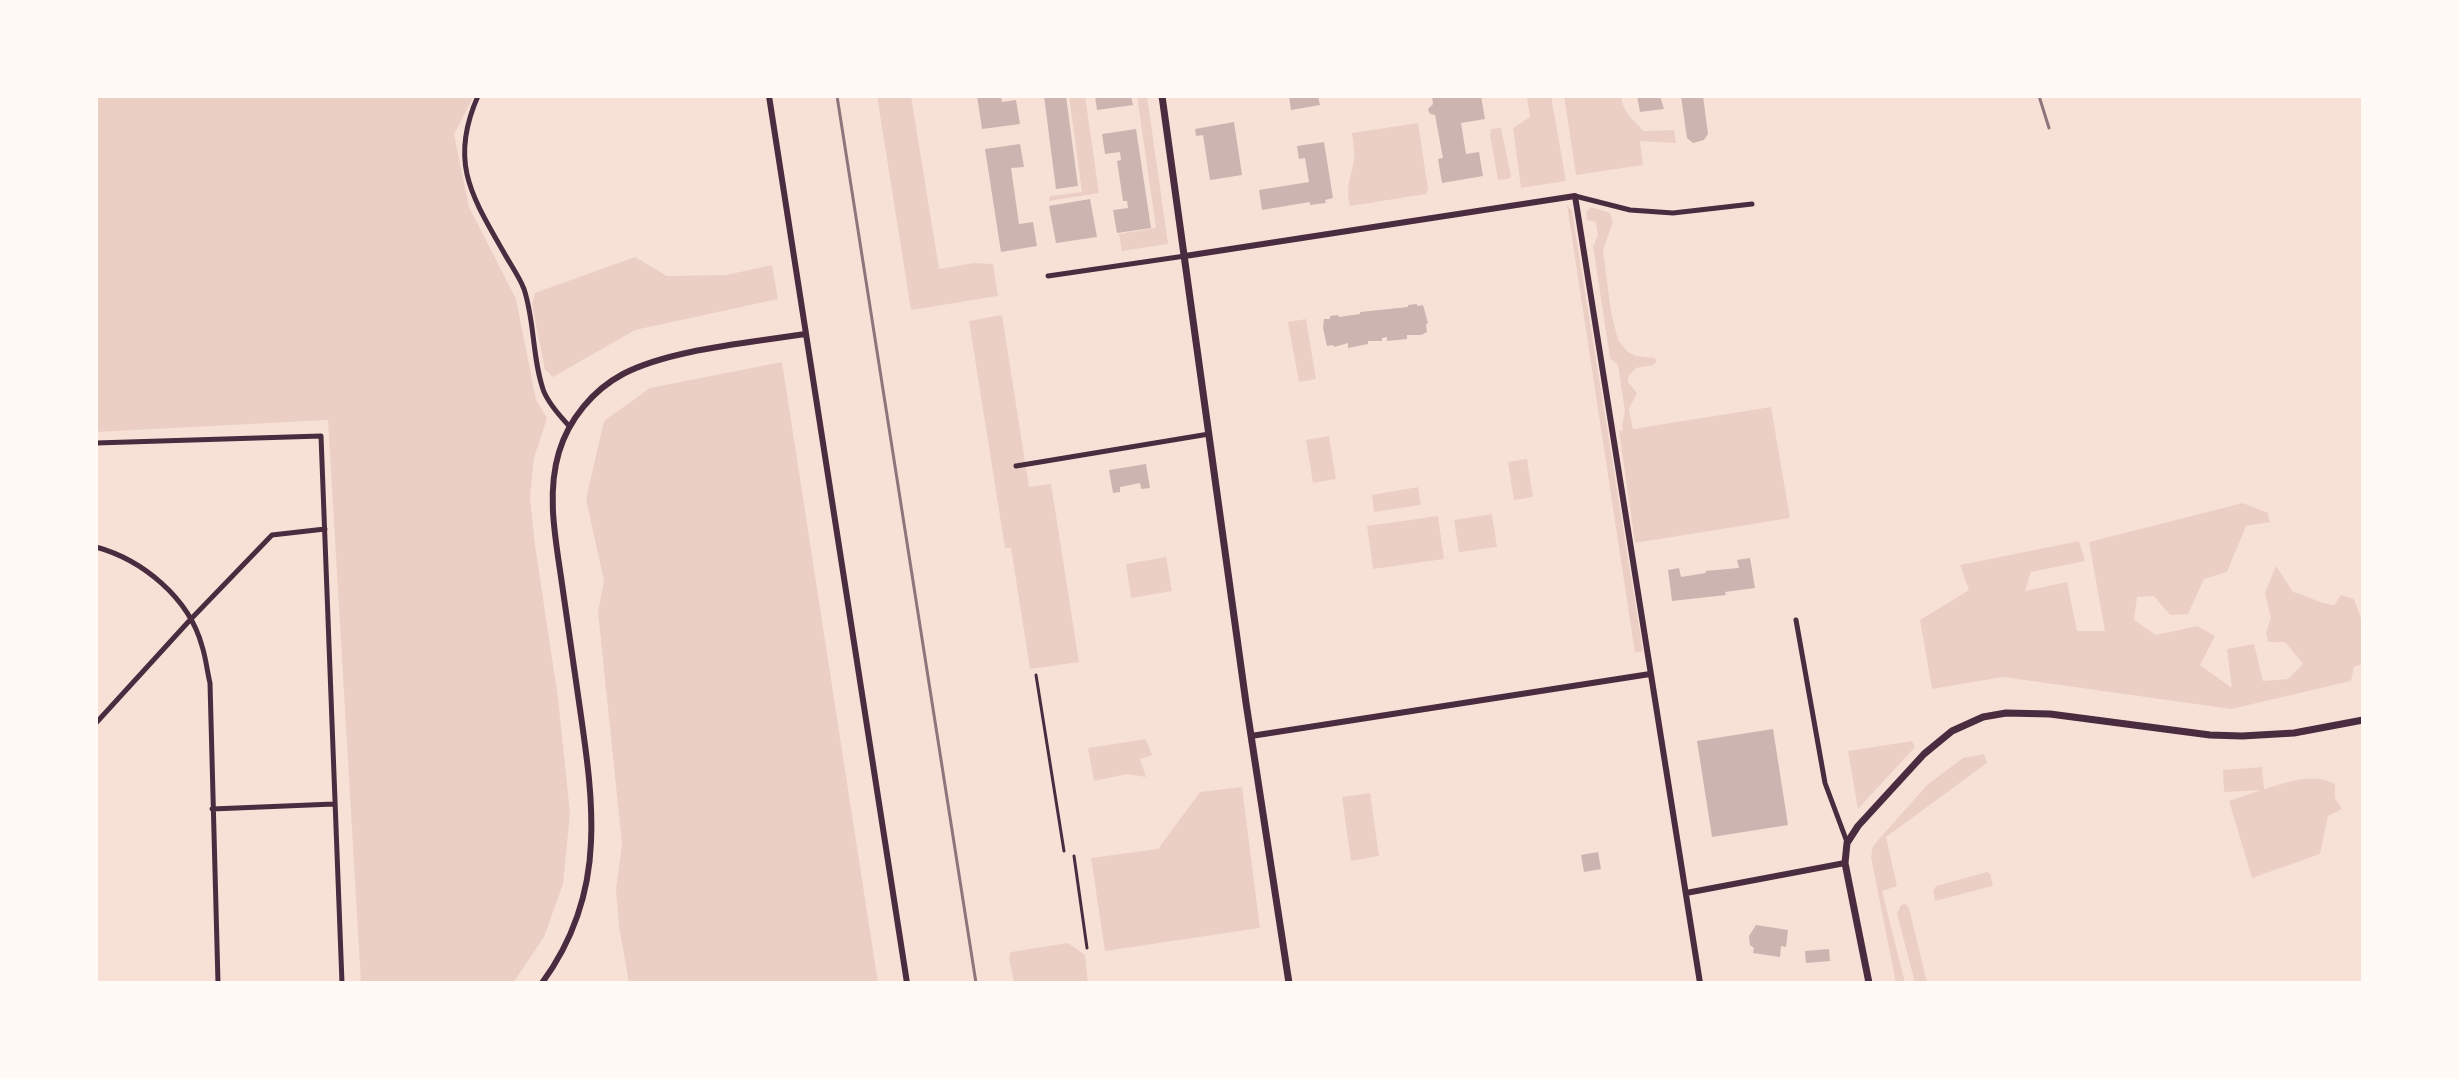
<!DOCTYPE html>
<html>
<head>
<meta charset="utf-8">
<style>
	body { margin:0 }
	#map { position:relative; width:2459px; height:1079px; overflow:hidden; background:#f7e1d7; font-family:"Noto Sans",sans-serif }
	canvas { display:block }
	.frame { position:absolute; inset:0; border:98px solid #fffaf5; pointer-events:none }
</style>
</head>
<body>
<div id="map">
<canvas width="2459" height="1079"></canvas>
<div class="frame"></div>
</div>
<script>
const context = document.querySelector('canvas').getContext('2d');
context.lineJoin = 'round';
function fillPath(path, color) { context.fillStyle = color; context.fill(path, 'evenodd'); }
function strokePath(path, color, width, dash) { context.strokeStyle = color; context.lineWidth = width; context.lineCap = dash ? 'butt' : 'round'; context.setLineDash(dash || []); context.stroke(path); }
const green = new Path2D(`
	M96,96H474L454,134L469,207L516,299L536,400L547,418L534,458L530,497L535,545L558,698L570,813L563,884L544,937L513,983H361L328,420L96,432Z
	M877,96H911L939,269L974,263L993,264L998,296L911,310Z
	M1069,96H1085L1099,193L1049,201L1050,196L1082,192Z
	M1137,96H1147L1168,244L1122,251L1119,234L1156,228Z
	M1551,96L1566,181L1521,188L1513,128L1530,117L1527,99L1529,97Z
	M1564,96H1621C1622,111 1634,121 1644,131L1674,130L1676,143L1640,141L1643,165L1576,175Z
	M1418,123L1428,189L1426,194L1350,206C1345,189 1351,177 1354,160C1355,152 1353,142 1352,133Z
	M1501,128L1511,176L1509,179L1498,180L1490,135L1491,129Z
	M1567,205L1572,211L1643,651L1635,653Z
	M1591,207L1610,213L1613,222L1603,250L1611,312L1618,340L1628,352L1636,356L1655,358L1656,362L1653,365L1636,368L1628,377V382L1637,393L1629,409L1633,429L1771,407L1790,518L1635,543L1619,431L1623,430L1622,424L1625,412L1618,365L1610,358L1593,246L1598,236L1596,222L1587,220L1586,212Z
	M635,257L667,276L726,275L772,265L778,299L635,330L553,377L545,370L532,305L535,293Z
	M1002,315L1029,487L1051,484L1079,662L1030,669L1011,548H1005L969,321Z
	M1306,319L1316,379L1299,382L1288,322Z
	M782,362L878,983H629L619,926L616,890L622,844L598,612L604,581L586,499L604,421L650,388Z
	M1329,436L1336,479L1313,483L1306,440Z
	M1527,459L1533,497L1514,500L1508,462Z
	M1418,487L1421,505L1374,512L1372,495Z
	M2243,503L2268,513L2270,522L2246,526L2227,572L2204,579L2188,614L2170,615L2154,596L2137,597L2134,620L2156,635L2197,626L2215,636L2200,665L2232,688L2227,649L2254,644L2263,681L2288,679L2303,664L2285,642H2268L2266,632L2271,618L2265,593L2276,566L2293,592C2308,595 2319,604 2334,605L2341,595L2354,599L2363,624V664L2354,667L2351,681L2231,709L2003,677L1932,689L1920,620L1969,590L1960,565L2079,541L2085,561L2031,572L2025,591L2067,582L2077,631H2105L2089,542Z
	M1492,514L1497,547L1459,552L1454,520Z
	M1438,516L1444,559L1373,569L1367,526Z
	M1166,557L1172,591L1131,598L1126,564Z
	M1146,739L1152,755L1140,759L1146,777L1127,774L1094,781L1088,748Z
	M1912,741L1915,747L1858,809L1848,751Z
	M1984,754L1987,763L1886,837L1897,886L1882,891L1905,983H1896L1871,857L1873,846L1927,785L1963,758Z
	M2262,767L2264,789C2288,782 2312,772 2335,784V798L2342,809L2328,816L2320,854L2252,878L2229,801L2261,790L2224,792L2223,770Z
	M1242,787L1260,928L1105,951L1091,858L1158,849L1200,792Z
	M1370,793L1379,856L1351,861L1342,797Z
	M1987,872L1990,874L1993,886L1935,901L1933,891L1936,886Z
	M1906,904L1909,908L1927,983H1915L1897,914L1901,905Z
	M1068,943L1085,955L1088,983H1014L1009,957L1011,952Z`);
const building = new Path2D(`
	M977,96H1001L1002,102L1016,100L1020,124L982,129Z
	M1044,96H1066L1078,186L1056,189Z
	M1095,96H1131L1133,105L1097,110Z
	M1289,96H1318L1320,105L1291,110Z
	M1432,96H1481L1485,119L1461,123L1466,154L1479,152L1483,176L1442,183L1438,159L1443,158L1435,115L1430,114L1428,109L1433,104Z
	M1637,96H1660L1664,109L1640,112Z
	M1681,96H1703L1708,134L1704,140L1693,143L1687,138Z
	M1234,122L1242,175L1210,180L1203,135L1196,136L1195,129Z
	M1136,129L1151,228L1117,233L1113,210L1128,208L1127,201H1123L1117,161L1121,160L1120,152L1105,154L1102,134Z
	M1324,142L1333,198L1325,200L1326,203L1310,205V202L1262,210L1259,190L1309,182L1305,158L1299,159L1297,146Z
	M1020,144L1024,167L1011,168L1019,224L1033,222L1037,246L1001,252L985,149Z
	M1090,199L1097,237L1056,243L1049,206Z
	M1417,304V306L1423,305L1428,323L1426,324L1427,332L1421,335H1407V339L1387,341V337L1382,338V341H1368V344L1348,348V343L1334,347L1333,345L1327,346L1323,328L1324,319H1330V316L1338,315L1339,317L1360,314V312L1408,307V305Z
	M1146,464L1150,488L1141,489L1140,483L1120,487V492L1113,493L1109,470Z
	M1750,558L1755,588L1725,592L1726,595L1672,601L1668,570L1679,568L1681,577L1706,573L1705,571L1739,568L1737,560Z
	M1773,729L1788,825L1712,837L1697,741Z
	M1598,852L1601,869L1584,872L1581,855Z
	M1756,925L1788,930L1786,947L1781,946L1780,957L1753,953L1754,948L1750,945L1749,936Z
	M1829,949L1830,961L1806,963L1805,951Z`);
const service = new Path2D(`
	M1036,675L1064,851
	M1074,856L1087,948`);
const minor = new Path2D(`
	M478,96C449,161 471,195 503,251C510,264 519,276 524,289C535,322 532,359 544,392C550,405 560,416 570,427
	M1575,196L1630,210L1673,213L1752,204
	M1048,276L1185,256
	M96,443L321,436L342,983
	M1016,466L1209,434
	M96,547C143,560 189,598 202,646C206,658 207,671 210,683L218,983
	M1796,620L1825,783L1847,842
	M96,723L190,620L272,535L325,529
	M212,809L334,804`);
const tertiary = new Path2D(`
	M769,96L907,983
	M1185,256L1575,196L1700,983
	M1251,736L1650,674
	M1686,893L1845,863
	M542,983C572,942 589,893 591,842C593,800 587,758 581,716C575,672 568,628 562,584C556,541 546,495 559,452C569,419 593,390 623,374C671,349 750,343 805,334`);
const secondary = new Path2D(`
	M1162,96L1246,703L1289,983
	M1869,983L1845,863L1847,843L1858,826L1924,754L1952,731L1983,717L2006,713L2050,714L2210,735L2242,736L2294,733L2363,720`);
const rail = new Path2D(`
	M837,96L976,983
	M2039,96L2049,128`);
fillPath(green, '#ebcfc5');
fillPath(building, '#ccb4b1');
strokePath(service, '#4a2c40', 3);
strokePath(minor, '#4a2c40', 5);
strokePath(tertiary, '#4a2c40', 6);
strokePath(secondary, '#4a2c40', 7);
strokePath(rail, '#8f747c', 3);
</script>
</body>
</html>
